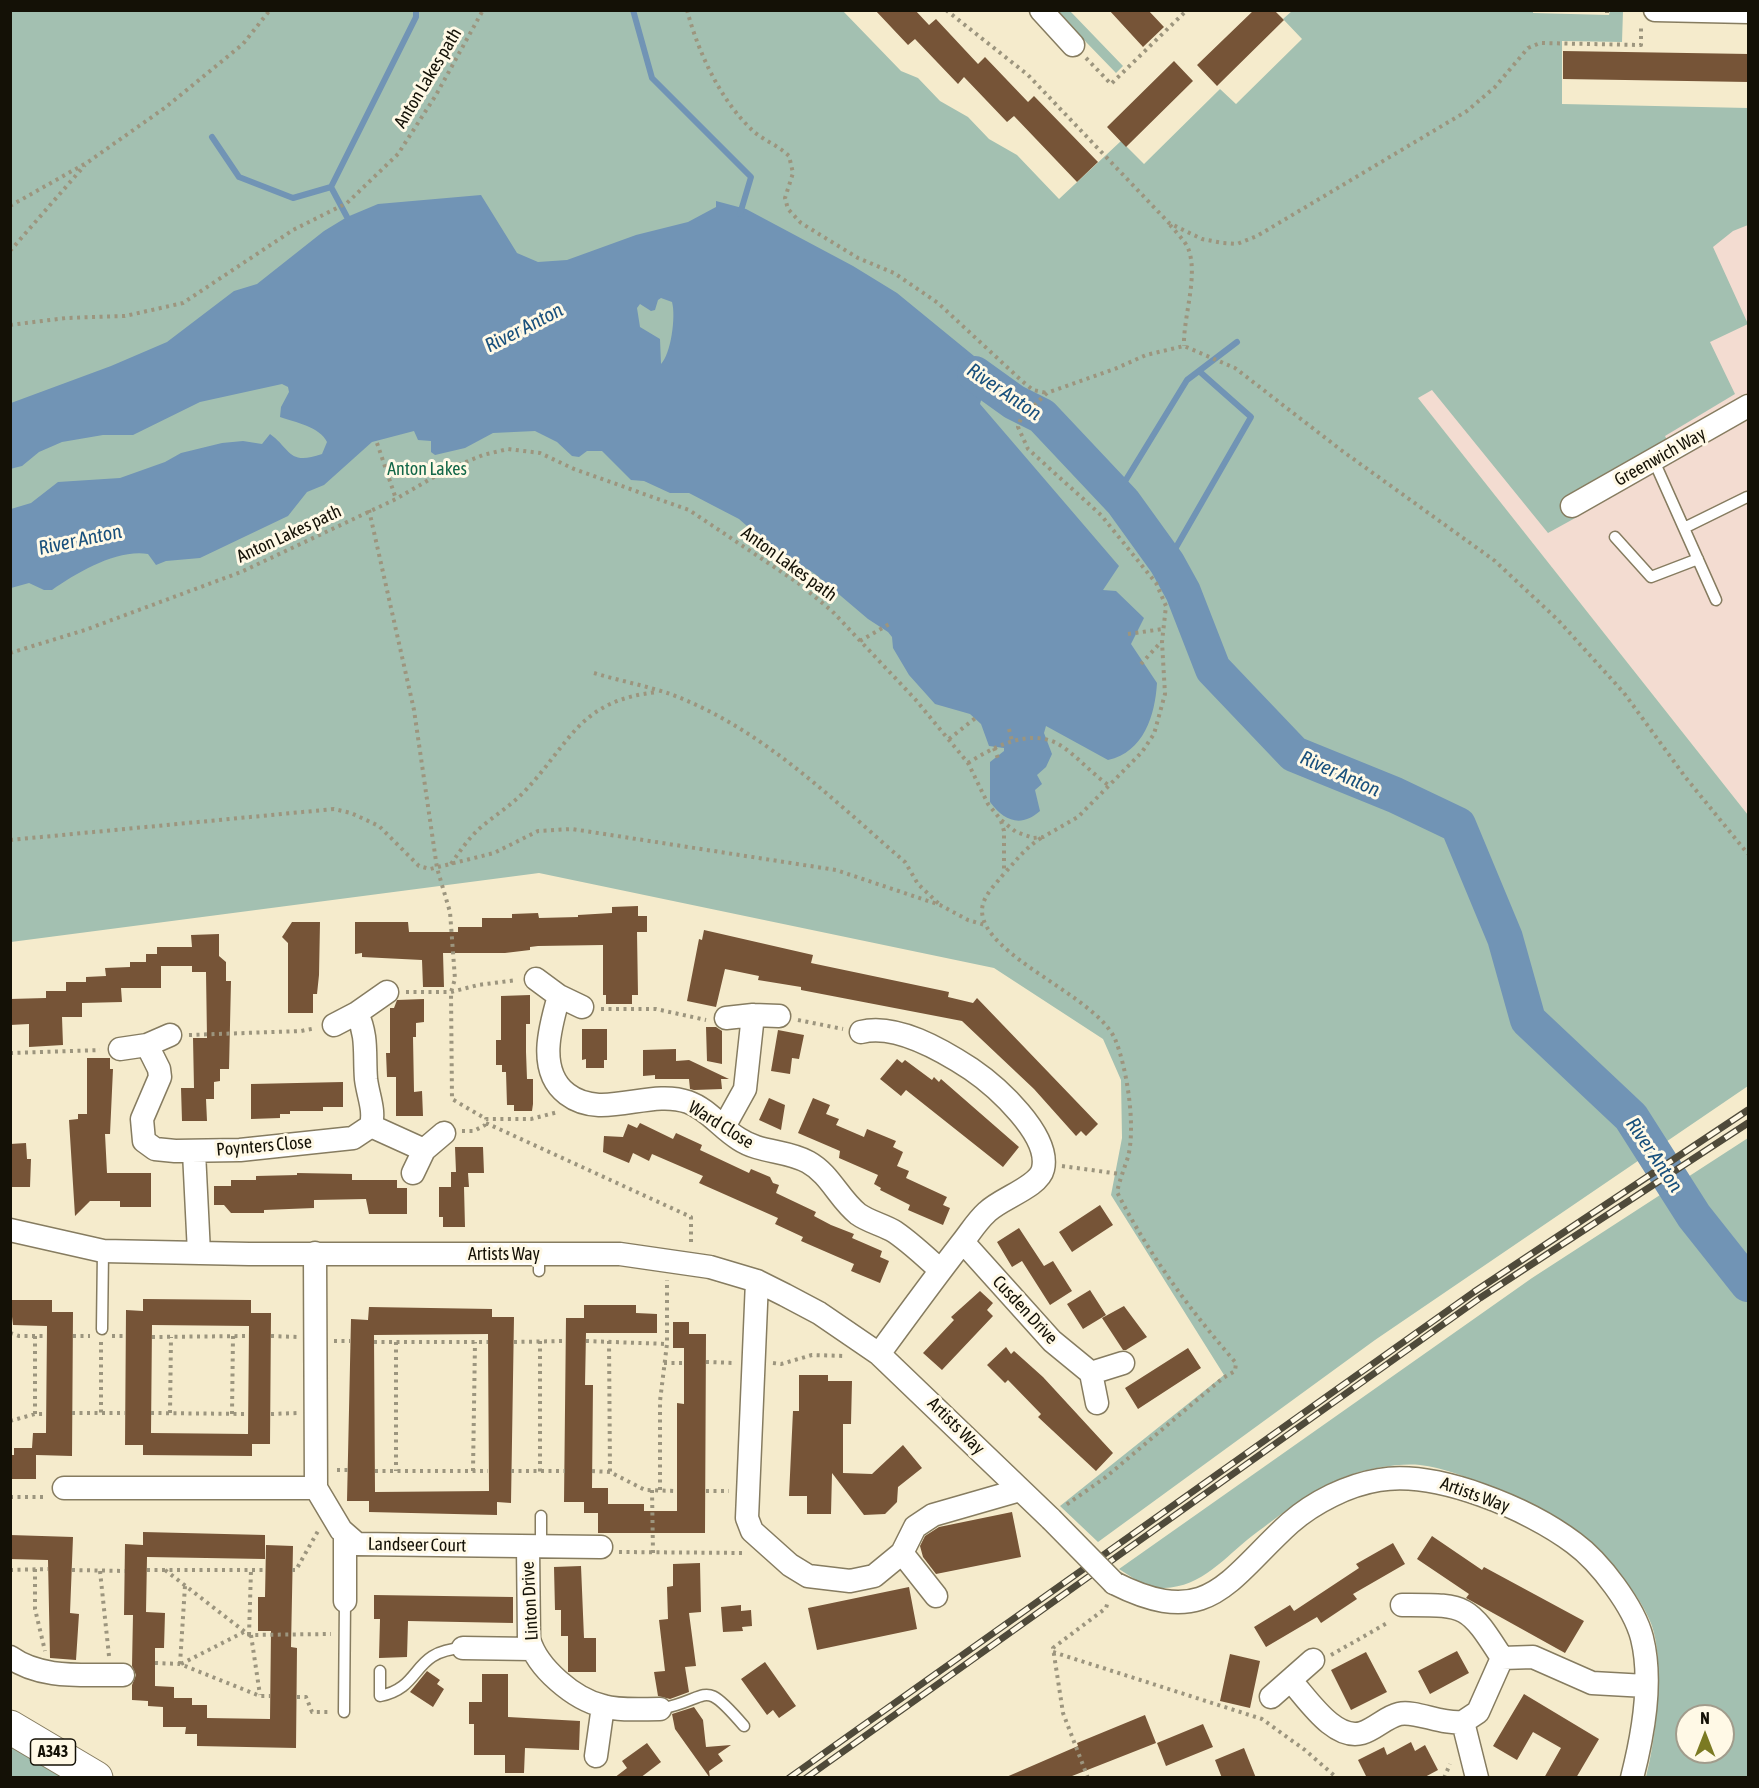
<!DOCTYPE html>
<html>
<head>
<meta charset="utf-8">
<style>
	body { margin:0 }
	#map { position:relative; width:1759px; height:1788px; overflow:hidden; background:#f5ebcc; font-family:"Asap Condensed",sans-serif }
	canvas { display:block }
	.frame { position:absolute; inset:0; border:12px solid #141106; pointer-events:none }
	.north { position:absolute; left:1675px; top:1704px; width:60px; height:60px; box-sizing:border-box; background:#fff9e6; border:2px solid #a19c8c; border-radius:50%; rotate:0deg; font-size:16px; font-weight:700; line-height:24px; text-align:center; color:#141106 }
	.north::after { content:''; display:block; margin:auto; width:21px; height:27px; background:#7b7a22; clip-path:polygon(50% 0,100% 100%,50% 72%,0 100%) }
</style>
</head>
<body>
<div id="map">
<canvas width="1759" height="1788"></canvas>
<div class="frame"></div>
<div class="north">N</div>
</div>
<script>
const context = document.querySelector('canvas').getContext('2d');
context.lineJoin = 'round';
function fillPath(path, color) { context.fillStyle = color; context.fill(path, 'evenodd'); }
function strokePath(path, color, width, dash) { context.strokeStyle = color; context.lineWidth = width; context.lineCap = dash ? 'butt' : 'round'; context.setLineDash(dash || []); context.stroke(path); }
function write(font, color, halo, rows, align = 'center') {
  context.font = font + ' "Asap Condensed",sans-serif'; context.lineWidth = 6; context.setLineDash([]); context.textBaseline = 'middle'; context.strokeStyle = halo; context.fillStyle = color; for (const [text, x, y, turn = 0] of rows) {
    context.save(); context.translate(x, y); context.rotate((+turn || 0) * Math.PI / 180); context.textAlign = isNaN(turn) ? turn : align; if (halo) context.strokeText(text, 0, 0); context.fillText(text, 0, 0); context.restore();
  }
}
const commercial = new Path2D(`
	M1748,201V815L1417,397Z`);
const green = new Path2D(`
	M1533,10V13L1609,15L1610,11H1623L1622,42L1562,41V104L1748,108V225L1733,231L1713,247L1748,324L1710,342L1735,394L1665,436L1667,440L1566,499L1577,517L1548,533L1432,390L1418,398L1748,815V1086L1375,1340L1098,1542L1060,1506L1224,1375L1111,1195L1122,1138L1121,1080L1103,1039L994,968L539,873L11,942L10,11H843L901,71L918,78L940,101L968,117L989,139L1017,155L1059,199L1121,141L1144,164L1220,89L1236,104L1302,39L1283,19L1292,11Z
	M1056,11H1070L1123,66L1116,73Z
	M1748,1138V1777H1646C1656,1740 1666,1657 1650,1621C1637,1590 1612,1565 1588,1543C1576,1533 1558,1526 1544,1518C1505,1496 1466,1471 1420,1465C1400,1463 1372,1468 1353,1474C1317,1485 1282,1514 1252,1536C1225,1557 1202,1587 1164,1588C1147,1589 1133,1578 1119,1569L1532,1278ZM1687,1716H1723V1752H1687Z
	M10,1745L69,1777H11Z`);
const water = new Path2D(`
	M481,195L517,253L538,262L567,260L636,235L688,222L716,207V201L746,209L853,266L897,293L974,356L992,376L1021,396L1006,410L992,399L982,397L980,404L1119,566L1103,590L1116,591L1144,618L1131,644L1157,683C1155,715 1144,752 1108,760L1046,726L1044,733L1052,754L1046,767L1037,775L1042,784L1035,790L1040,811C1021,828 1004,821 990,802V762L1004,751V748L989,746L981,724L970,714L935,704L909,675L893,648L892,637L888,632L868,619L815,574L764,541L739,519L712,505L689,493H670L644,481L631,480L602,451H587L579,457L572,456L557,442L535,431L493,433L465,448L435,455L431,452V441L418,440L414,431L372,442L324,485L307,492L288,516L200,558L166,561L156,565L148,554C117,549 78,572 52,590H44L29,583L11,588V509L31,503L58,482L120,478L165,462L181,453L222,443L243,441L262,444L270,434C291,449 288,466 322,454L327,442C320,427 295,422 280,417L281,407L289,392L288,387L282,384L200,402L133,435H103L62,442L39,452L22,466L10,469L11,403L111,366L167,342L234,291L257,284L324,231L347,217L378,204ZM661,298L672,302C676,316 671,354 661,364L660,339L640,327L637,308L640,304L651,311L655,310L658,300Z`);
const stream = new Path2D(`
	M633,10L652,78L751,177L740,214
	M212,137L239,177L293,198L331,187
	M347,217L331,187L416,17V10
	M1116,496L1187,380L1237,342
	M1167,563L1251,417L1199,371`);
const river = new Path2D(`
	M975,374L1014,402L1042,416L1123,502L1167,563L1183,592L1213,669L1294,754L1395,795L1458,825L1505,938L1528,1020L1631,1117L1694,1216L1748,1284`);
const building = new Path2D(`
	M875,10H915L929,25L936,19L978,64L985,57L1028,102L1034,96L1098,162L1077,182L1014,116L1007,122L964,77L958,84L915,39L908,45Z
	M1109,10H1148L1164,27L1143,47Z
	M1254,10H1274L1284,20L1217,86L1197,65Z
	M1563,51L1749,54V82L1563,79Z
	M1174,61L1193,81L1126,147L1107,127Z
	M638,906V916H647V932H637L638,995H632V1004H606V995H603V945L538,946L530,947V950L505,953H443L444,987H423L422,960L362,957V953L355,954V922H408L409,932H458V927H482V918H512V914L538,913L539,918L578,917V915L612,913V907Z
	M292,922H320L319,975L317,994H313V1013H288V943L282,937Z
	M704,930L813,955L811,963L949,992L948,997L973,1003L977,998L1098,1124L1086,1136L1081,1131L1076,1136L1034,1089L962,1021L801,990V987L758,980L759,976L725,969L716,1007L687,1001L699,939L702,940Z
	M219,934V956L226,962V981H231L229,1069H220V1081L214,1082V1099H206L207,1121H182L181,1088H194L193,1038H207L206,972H192V966H161V988H121L122,1002L82,1003V1017H62L63,1045L29,1047V1024L10,1025V999L46,998V991H66V982H86V977L106,976L105,968L130,967V962H146V954H157V947H192L191,935Z
	M530,995V1024H526V1052L527,1079H533V1104L532,1111H514V1105H507L506,1072H502V1065H496V1040H501V996Z
	M424,999V1022L416,1023V1037H413L414,1092L422,1091L423,1116H396V1077H387L386,1053H390V1008H394L397,1000Z
	M706,1027H716L722,1031V1064L707,1061Z
	M582,1029H607V1060H604V1068H586V1059L582,1060Z
	M778,1030L804,1035L799,1059L792,1058L790,1074L771,1071Z
	M676,1049V1061L689,1060L729,1079H721L722,1089L694,1090L690,1089L689,1079H655V1075L643,1076V1050Z
	M87,1058H110V1069H113L110,1134H105L107,1173H151V1207H120V1201H90L75,1216L69,1120L78,1119V1114H87Z
	M897,1059L902,1063L905,1060L932,1080L934,1077L939,1082L941,1079L1019,1147L1003,1167L906,1090L901,1096L880,1079Z
	M343,1082V1107H323V1111H290V1114H280V1118L251,1119V1084Z
	M769,1098L785,1105L781,1130L759,1120Z
	M813,1098L830,1105L826,1114L839,1119L836,1125L864,1137L867,1129L896,1141L893,1147L903,1152L897,1166L909,1171L906,1178L947,1197L943,1205L950,1208L943,1225L908,1210L910,1205L880,1190L881,1188L874,1184L878,1175L839,1158L840,1151L798,1133Z
	M640,1123L673,1139L676,1133L702,1145L700,1150L749,1173L751,1169L770,1177L773,1183L779,1185L776,1193L816,1212L814,1216L831,1225L854,1234L852,1238L882,1251L880,1257L889,1261L880,1283L851,1271L854,1264L801,1241L803,1237L775,1224L778,1218L699,1183L703,1176L652,1154L649,1161L633,1153L629,1163L603,1152L604,1136L623,1137L628,1124L637,1128Z
	M26,1143L27,1159H31L30,1187H10V1144Z
	M455,1147H483L484,1173H468L469,1187H464L465,1227H443V1217H439V1187H451V1172H456Z
	M297,1173L352,1174V1180H397V1188H407V1214H369L366,1199L314,1200V1208L264,1210V1213H231L224,1205H214V1186H231V1180H256V1176L297,1175Z
	M1100,1205L1113,1225L1072,1252L1059,1232Z
	M1019,1228L1044,1266L1053,1261L1072,1291L1050,1305L1022,1261L1012,1267L997,1242Z
	M1090,1290L1106,1315L1083,1329L1067,1304Z
	M980,1291L993,1303L987,1310L993,1316L942,1370L923,1353L954,1320L951,1317Z
	M143,1299L251,1300V1313H271L270,1444H252V1456L143,1455V1445H125L126,1310L143,1311ZM152,1325L249,1326L248,1434L151,1433Z
	M10,1300H52V1312H73L72,1456L36,1455V1479H10V1455H14V1448H32L33,1433H46L47,1326L13,1325Z
	M584,1305H636V1313L657,1314V1333H586L585,1385H593L592,1488H608V1504H644V1511H677V1403L684,1404V1348H673V1322H689V1334H706L705,1533H598V1513H584V1502H564L566,1318H584Z
	M1124,1306L1147,1337L1126,1350H1123L1102,1318Z
	M369,1307L492,1309V1317H514L511,1503L497,1502V1515L369,1512V1501H347L351,1319L368,1320ZM488,1334L489,1491L375,1492L374,1335Z
	M1006,1347L1011,1354L1014,1351L1043,1377L1113,1453L1096,1471L1038,1417L1041,1414L1008,1380L1005,1383L987,1365Z
	M1188,1348L1201,1368L1138,1409L1125,1388Z
	M799,1375H828V1381H852L851,1424H843V1473L872,1474L903,1445L922,1468L898,1487L897,1502L885,1514L864,1515L832,1473L831,1514H807V1496H789L793,1411H799Z
	M1012,1512L1021,1557L936,1574L923,1557L920,1546L925,1536L939,1527Z
	M143,1532L265,1535V1559L147,1557L146,1612L165,1613L164,1648H155V1686L174,1687V1698H192V1705H207V1718L270,1719L271,1631H258V1597H265L266,1545L293,1546L291,1647L297,1648L296,1748L197,1746V1734H185L186,1727H163V1707L148,1706V1701L132,1700V1685L136,1675L132,1666L133,1615H124L125,1544L143,1545Z
	M10,1535L73,1537L70,1613L79,1614L76,1660L50,1658L48,1560L10,1559Z
	M1432,1536L1482,1570L1484,1567L1584,1621L1565,1653L1466,1598L1469,1594L1417,1559Z
	M1393,1543L1405,1564L1353,1594L1357,1599L1321,1623L1317,1617L1266,1647L1254,1627L1290,1605L1294,1611L1359,1568L1356,1564Z
	M700,1563L701,1612L689,1613L696,1666L685,1667L689,1692L670,1699L658,1696L654,1672L665,1671L659,1620L668,1619L667,1587L673,1586V1564Z
	M581,1566L584,1638H596V1672H568V1636H561V1610H555L554,1567Z
	M909,1587L917,1629L817,1650L808,1608Z
	M374,1595L513,1597V1623L408,1621L407,1657L379,1658L380,1619H374Z
	M741,1605V1611L751,1610L752,1626L742,1627L743,1631L723,1632L721,1607Z
	M1457,1651L1469,1673L1430,1694L1418,1671Z
	M1366,1652L1387,1692L1351,1710L1331,1670Z
	M1230,1654L1260,1661L1250,1708L1220,1701Z
	M765,1662L796,1706L779,1718L773,1710L767,1715L741,1679Z
	M427,1671L440,1680L437,1684L444,1689L433,1707L410,1692Z
	M482,1674H508V1717L580,1721L579,1750L525,1748L524,1773H505V1755H474V1724H469V1702H482Z
	M1524,1694L1599,1739L1576,1778H1544L1561,1748L1533,1732L1517,1760L1493,1746Z
	M694,1707L703,1720L706,1747L731,1745L718,1754L723,1761L709,1771L710,1778L675,1729L672,1714Z
	M1145,1715L1156,1743L1067,1778H1004L1078,1746L1077,1743Z
	M1203,1724L1213,1747L1166,1766L1157,1743Z
	M1411,1742L1415,1751L1425,1745L1438,1770L1423,1778H1367L1358,1760L1384,1747L1387,1755Z
	M647,1743L661,1762L640,1778H614L627,1768L622,1761Z
	M1244,1748L1256,1778H1222L1215,1760Z`);
const path = new Path2D(`
	M687,10C698,52 720,99 751,129C762,140 778,145 789,156L793,173L785,198L788,209L801,223L858,258L894,273L938,303L1022,381L1033,390L1047,393
	M946,10L1028,75L1169,223L1202,239L1223,243L1237,244L1257,236L1467,111L1495,87L1528,48L1540,43L1641,45V24
	M1607,13V10
	M1086,58L1111,84L1187,10
	M10,206L88,162L166,107L243,44L270,10
	M1170,225C1176,232 1184,240 1188,248C1199,275 1183,317 1184,346
	M10,251L85,165
	M10,325L66,318L125,316L183,303L293,230L347,203L398,154L436,95L483,10
	M377,443L396,499
	M369,510L414,710L437,868L450,912L455,979L451,992L452,1099L486,1119
	M1128,634L1163,629
	M860,641L891,623
	M10,653L85,630L241,572L396,499L446,470L483,455L508,449L540,453L574,469L689,510L798,583L832,611L915,699L968,763L988,804L1001,820L1016,832L1033,838L1043,837L1078,817L1142,752L1154,734L1165,694L1162,642L1166,606L1156,583L1101,515L1028,449L1018,427L1021,418L1047,393L1117,368L1146,355L1184,346L1235,368L1341,450L1495,561L1558,620L1624,693L1686,778L1748,854
	M1141,664L1161,642
	M594,673C620,681 648,686 673,695C764,730 833,800 905,862L918,884L939,904
	M1009,729L1012,741
	M949,739L978,716
	M994,748L999,761
	M968,763C995,746 1033,726 1063,747C1080,759 1092,774 1110,786
	M1001,821L1004,831V873
	M1041,838C1024,849 1015,862 1002,876C994,886 982,897 982,911C983,956 1095,995 1115,1039C1127,1068 1136,1126 1128,1157C1124,1169 1120,1179 1117,1192C1149,1255 1190,1310 1236,1363L1235,1371L1223,1378L1106,1477L1066,1505
	M10,840L334,809L351,813L379,826L419,866L430,869L494,853L538,831L572,829L836,870L940,905L968,920L985,925
	M451,864C460,851 468,839 480,828C494,816 510,806 523,793C571,743 578,700 658,692
	M406,992H451L478,985L517,980
	M601,1009H656L706,1020
	M798,1020L843,1029
	M189,1035L301,1031L316,1028
	M10,1053L100,1050
	M486,1123L691,1217V1245
	M462,1131H474L485,1125L486,1119H531L558,1112
	M1062,1166L1120,1174
	M10,1333L19,1336H47
	M73,1336H90
	M112,1336H126
	M271,1336L297,1337
	M152,1337L249,1336
	M334,1341H350
	M540,1341V1475
	M586,1341L667,1344
	M609,1341L610,1472
	M101,1342V1413
	M374,1342H488
	M396,1342V1471
	M514,1342L565,1341
	M706,1362L735,1363
	M664,1363H684
	M773,1363L781,1364L812,1355L845,1356
	M72,1413H125
	M151,1413L248,1414
	M170,1413L171,1337
	M35,1414V1336
	M232,1414L233,1336
	M271,1414L297,1413
	M10,1421L35,1414H46
	M337,1470H348
	M375,1471H488
	M473,1471L475,1342
	M511,1471H565
	M592,1471L610,1472L645,1490L677,1491
	M652,1490L653,1553
	M660,1490V1401L667,1344V1280
	M706,1491H729
	M10,1497H46
	M619,1552L746,1553
	M35,1569V1609L45,1651
	M10,1570L48,1569
	M72,1570L125,1571
	M147,1570H266
	M165,1570L249,1635L331,1634
	M292,1570H296L318,1531
	M100,1571L109,1656
	M249,1635L251,1570
	M251,1635L260,1695
	M1053,1652L1262,1719L1305,1750L1337,1778
	M1331,1655L1389,1622
	M155,1663L180,1664L260,1696H270
	M180,1664L185,1586
	M181,1664L244,1632
	M297,1697H306L312,1712H331
	M1088,1778L1063,1713L1053,1648L1106,1608L1108,1601
	M1444,1778L1450,1764`);
const lane = new Path2D(`
	M1654,461L1716,600
	M1684,528L1747,497
	M1615,537L1651,577L1698,559
	M539,1271V1254
	M102,1329L103,1251
	M541,1516V1547
	M380,1671V1696C424,1687 410,1651 463,1648
	M660,1709C712,1699 701,1676 744,1726
	M344,1712L345,1601`);
const street = new Path2D(`
	M1041,10L1073,45
	M1655,10L1748,12
	M1572,506L1748,406
	M536,979L559,996C550,1027 537,1071 567,1094C602,1121 649,1088 688,1102C708,1109 721,1128 739,1139C760,1153 787,1150 808,1162C830,1174 839,1199 858,1214C869,1222 884,1225 895,1232C911,1243 926,1257 940,1270
	M559,996L582,1007
	M753,1015L779,1016
	M334,1025L357,1013
	M861,1032C896,1023 942,1050 971,1069C996,1086 1051,1135 1043,1169C1039,1187 1001,1198 987,1212C976,1222 970,1233 961,1244C933,1280 906,1317 879,1354
	M147,1045L170,1035
	M120,1049L147,1045L159,1069L160,1077L142,1119L144,1141L155,1149L175,1151L240,1150L353,1138L371,1126C375,1109 368,1096 366,1079C364,1054 368,1037 357,1013L387,992
	M725,1125L745,1089L753,1015L726,1018
	M371,1126L424,1150L444,1133
	M194,1152L199,1253
	M413,1173L424,1150
	M10,1230L103,1251L249,1254H620L710,1267L757,1281L785,1295L819,1313L879,1354L1051,1519
	M963,1242L1052,1341L1091,1373L1097,1403
	M315,1253L316,1488L341,1530L357,1544L601,1547
	M757,1281L747,1518L752,1531L790,1565L808,1576L850,1581L874,1576L902,1553L915,1527L933,1515L1020,1490
	M1091,1373L1123,1363
	M64,1488H316
	M528,1547L529,1639C537,1668 574,1699 603,1706C620,1711 642,1709 660,1709
	M902,1553L936,1596
	M1114,1583C1209,1631 1227,1580 1290,1523C1314,1502 1348,1485 1379,1480C1437,1470 1529,1509 1574,1543C1600,1562 1634,1607 1642,1638C1653,1682 1643,1735 1632,1778
	M345,1601V1536
	M1402,1605C1466,1605 1467,1603 1502,1658
	M463,1648L532,1649
	M10,1657C42,1680 85,1674 123,1675
	M1291,1681C1307,1698 1334,1741 1362,1733C1375,1729 1386,1717 1399,1714C1415,1710 1443,1725 1463,1722
	M1271,1697L1313,1660
	M596,1756L603,1706
	M1477,1778L1463,1722L1478,1712L1502,1658L1533,1657L1592,1683L1646,1686`);
const primary = new Path2D(`
	M10,1727L96,1778`);
const rail = new Path2D(`
	M789,1778L1474,1292L1748,1110
	M806,1778L1480,1298L1748,1123`);
const streetBridge = new Path2D(`
	M1051,1519L1114,1583`);
const shields = [
	[53,1752,45]
];
const shieldNames = [
	["A343",53,1752]
];
const streetNames = [
	["Anton Lakes path",428,78,-59],
	["Greenwich Way",1660,457,-29],
	["Anton Lakes path",289,534,-25],
	["Anton Lakes path",789,564,36],
	["Ward Close",721,1125,32],
	["Poynters Close",264,1146,-5],
	["Artists Way",504,1254],
	["Cusden Drive",1025,1310,47],
	["Artists Way",956,1426,45],
	["Artists Way",1475,1495,20],
	["Landseer Court",417,1545,1],
	["Linton Drive",530,1601,-93]
];
const parkNames = [
	["Anton Lakes",427,469]
];
const waterNames = [
	["River Anton",524,328,-27],
	["River Anton",1004,392,34],
	["River Anton",80,540,-12],
	["River Anton",1340,774,24],
	["River Anton",1654,1155,56]
];
fillPath(commercial, '#f3dcd1');
fillPath(green, '#a3c0b1');
fillPath(water, '#7194b5');
strokePath(stream, '#7194b5', 6);
strokePath(river, '#7194b5', 36);
fillPath(building, '#765437');
strokePath(lane, '#867c60', 13);
strokePath(street, '#867c60', 25);
strokePath(primary, '#867c60', 35);
strokePath(path, '#9c957e', 4, [3, 4.5]);
strokePath(lane, '#fff', 10);
strokePath(street, '#fff', 22);
strokePath(primary, '#fff', 33);
strokePath(rail, '#4f4a3a', 7);
strokePath(rail, '#fff9e6', 4.5, [14]);
strokePath(streetBridge, '#867c60', 25, []);
strokePath(streetBridge, '#fff', 22);
for (const [x, y, w] of shields) { const box = new Path2D(); box.roundRect(x - w / 2, y - 13, w, 26, 4.5); context.fillStyle = '#fff9e6'; context.fill(box); strokePath(box, '#141106', 1.5); }
write('bold 16px', '#141106', null, shieldNames);
write('18px', '#141106', '#fff9e6', streetNames);
write('18px', '#136748', '#fff9e6', parkNames);
write('italic 20px', '#19507c', '#fff9e6', waterNames);
</script>
</body>
</html>
